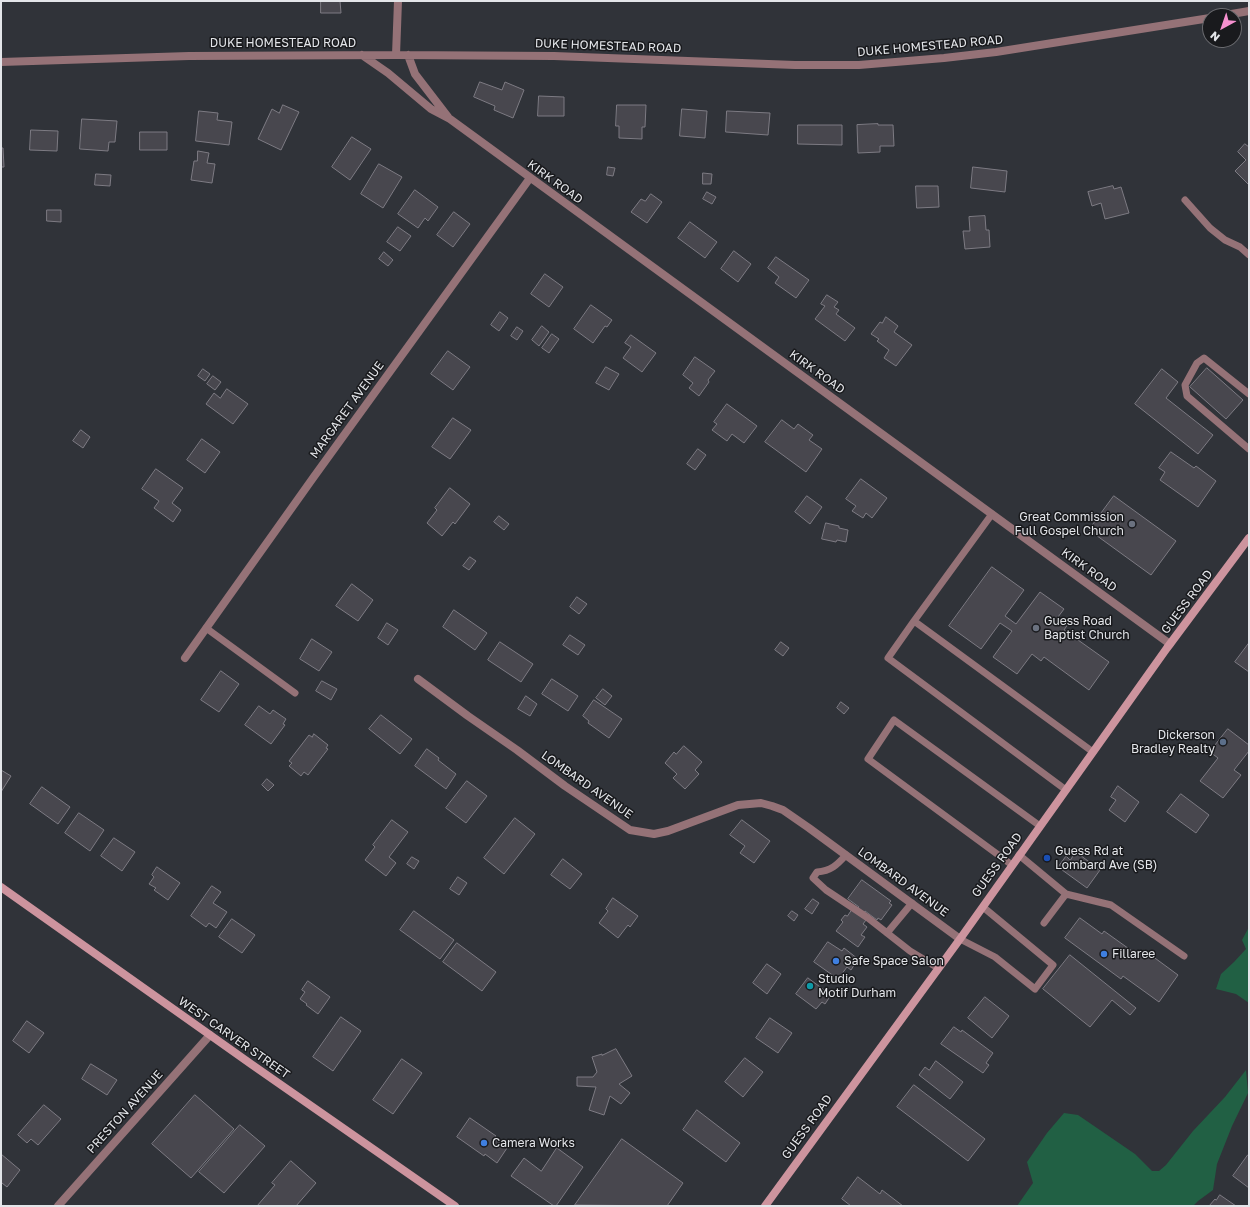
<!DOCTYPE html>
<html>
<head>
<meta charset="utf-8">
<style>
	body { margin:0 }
	#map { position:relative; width:1250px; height:1207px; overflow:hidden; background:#303339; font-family:"Golos Text",sans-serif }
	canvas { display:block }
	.frame { position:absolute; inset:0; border:2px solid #e3e5e9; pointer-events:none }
	.north { position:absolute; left:1202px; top:8px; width:40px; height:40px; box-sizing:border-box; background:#191a1d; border:1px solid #6a6b6f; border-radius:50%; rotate:220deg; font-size:11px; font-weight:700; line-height:16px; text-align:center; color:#e3e5e9 }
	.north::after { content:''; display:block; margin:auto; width:14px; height:18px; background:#f690cf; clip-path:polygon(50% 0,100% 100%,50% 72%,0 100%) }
</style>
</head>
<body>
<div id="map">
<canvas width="1250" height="1207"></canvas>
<div class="frame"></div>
<div class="north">N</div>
</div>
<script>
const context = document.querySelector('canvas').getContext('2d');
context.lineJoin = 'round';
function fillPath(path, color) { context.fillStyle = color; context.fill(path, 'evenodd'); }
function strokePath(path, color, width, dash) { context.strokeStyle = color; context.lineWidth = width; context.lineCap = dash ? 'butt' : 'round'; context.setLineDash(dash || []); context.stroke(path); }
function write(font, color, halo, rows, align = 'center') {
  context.font = font + ' "Golos Text",sans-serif'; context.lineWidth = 3; context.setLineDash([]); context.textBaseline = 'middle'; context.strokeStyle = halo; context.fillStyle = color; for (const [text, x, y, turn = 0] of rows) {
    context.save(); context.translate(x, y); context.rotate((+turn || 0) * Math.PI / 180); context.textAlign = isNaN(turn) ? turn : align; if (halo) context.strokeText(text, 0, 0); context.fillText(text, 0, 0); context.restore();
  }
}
const green = new Path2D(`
	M1249,927V1003L1236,994L1216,989L1221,974L1234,962L1246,949L1242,940Z
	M1246,1070L1248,1093L1232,1126L1217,1164L1213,1190L1198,1201L1193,1206H1017L1033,1183L1027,1162L1047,1133L1064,1113L1078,1115L1135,1154L1152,1171H1159L1166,1165L1193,1131L1225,1097Z`);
const building = new Path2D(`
	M321,1H340L341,13H321Z
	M480,82L502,90L505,82L524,90L513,118L494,110L495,106L474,97Z
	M539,96L564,97V116H538Z
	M283,105L299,112L281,150L258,139L272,109L279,113Z
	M617,105H646L645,127H642V139L619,138V126H616Z
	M682,109L707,111L705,138L680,136Z
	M199,111L218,113L217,120L232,122L229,145L196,141Z
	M727,111L770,113L768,135L726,132Z
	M82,119L117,121L115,142H109L108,151L80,149Z
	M878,124V125H893L894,146H880V152L858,153L857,125Z
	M798,125H842V145L798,144Z
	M31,130L58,131L57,151L30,150Z
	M140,132H167V150H140Z
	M352,137L371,149L350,180L332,167Z
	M1245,144L1249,147V185L1235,171L1246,160L1238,152Z
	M1,148H3L4,167H1Z
	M198,151L209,153L207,163L215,164L212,183L191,180L194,161H197Z
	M379,164L402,177L383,208L361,194Z
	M608,167L615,168L613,176L607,175Z
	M973,167L1007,171L1005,192L971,188Z
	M703,173L712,174L711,184H703Z
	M96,174L111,175L110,186L95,185Z
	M916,186H938L939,207L917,208Z
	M1113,186L1114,189L1121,187L1129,213L1105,219L1101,203L1092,206L1088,192Z
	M415,190L438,207L428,221L425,218L418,228L398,214Z
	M707,192L716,197L712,204L703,199Z
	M651,194L662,202L647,223L631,212L641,199L645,201Z
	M47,210H61V222L47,221Z
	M454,212L470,224L453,247L437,235Z
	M985,216L986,230H989L990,247L965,249L963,231H970L969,217Z
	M690,222L717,242L705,258L678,238Z
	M398,227L411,236L400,251L387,242Z
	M734,251L751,264L738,282L721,269Z
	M384,252L393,260L388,266L379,259Z
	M776,257L809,280L796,298L775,283L779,277L768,268Z
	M545,274L563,287L549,307L531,294Z
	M827,295L838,302L834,307L839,310L836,314L855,328L845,341L815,319L825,306L821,304Z
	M591,305L612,320L607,327L605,326L593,343L574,329Z
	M500,312L508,318L499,331L491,325Z
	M886,317L898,326L894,332L912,345L896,366L884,358L889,350L877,341L879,339L871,334L880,322L882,323Z
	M542,326L549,332L539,346L532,340Z
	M517,327L523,331L517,340L511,336Z
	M552,334L559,339L549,353L542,348Z
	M631,335L656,353L642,372L623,358L631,347L625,343Z
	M448,351L470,367L453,390L431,374Z
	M695,357L715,371L708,380L709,382L699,396L689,388L693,383L683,375Z
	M606,367L619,374L609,390L596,383Z
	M1207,368L1243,400L1226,419L1190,387Z
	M203,369L210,374L205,381L198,376Z
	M1162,369L1178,382L1166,398L1213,435L1198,454L1135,404Z
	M213,376L221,382L215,390L207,384Z
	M227,389L248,404L233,424L206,404L214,393L220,398Z
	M727,404L757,426L744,443L732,434L727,441L712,430L717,424L714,422Z
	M453,418L471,430L450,459L432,447Z
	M782,420L794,429L798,424L813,435L809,440L822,449L806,472L765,442Z
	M81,430L90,437L83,448L73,441Z
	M202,439L220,452L205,473L187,460Z
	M698,449L706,455L695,470L687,464Z
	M1171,452L1194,468L1196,466L1216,481L1198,507L1160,480L1165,472L1159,468Z
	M156,469L183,488L172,503L181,510L173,522L154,508L159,501L142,489Z
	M861,479L887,498L872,518L866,513L863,518L852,511L856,506L846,499Z
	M450,488L470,504L455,524L453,522L442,536L427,523L437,510L435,508Z
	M807,496L822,507L810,524L795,512Z
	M1114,496L1176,541L1151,575L1089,530Z
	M499,516L509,524L504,530L494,522Z
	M826,523L839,526V528L848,530L846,542L837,540L836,542L822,539Z
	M470,557L476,561L469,570L463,566Z
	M992,567L1024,590L1005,616L1016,624L1040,592L1064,609L1058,617L1068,624L1064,630L1109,662L1089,690L1044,657L1041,661L1032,654L1017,674L993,657L1012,631L1000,623L981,649L949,626Z
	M352,584L373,600L358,621L336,606Z
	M577,597L587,604L579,614L570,607Z
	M454,610L487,633L475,650L443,627Z
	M387,623L398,630L388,645L378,638Z
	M570,635L585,645L578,655L563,645Z
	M312,639L332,652L319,671L300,659Z
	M500,642L533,664L521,682L488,660Z
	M781,642L789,648L783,656L775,650Z
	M1249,643V672L1235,662Z
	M221,671L239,684L219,712L201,700Z
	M552,679L578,696L568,711L542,694Z
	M322,681L337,689L331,700L316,691Z
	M603,689L612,696L605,705L596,698Z
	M526,696L537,704L530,716L518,709Z
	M594,700L622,719L609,738L588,723L589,721L583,716Z
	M841,702L849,708L844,714L837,708Z
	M259,706L270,714L273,710L286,719L283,724L285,725L271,744L245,725Z
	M381,715L412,739L400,754L369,729Z
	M1228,729L1249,745V751L1234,770L1241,775L1223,798L1200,781L1218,758L1210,752Z
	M314,734L328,745L326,748L328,749L308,775L304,772L301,776L289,766L292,763L289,761L309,735L312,737Z
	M684,746L702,762L695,770L699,774L685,789L673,778L677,774L665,763L674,752L676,754Z
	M427,749L439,758L438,760L456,774L446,789L415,766Z
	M1,770L11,776L1,792Z
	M267,779L274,785L268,791L262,785Z
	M467,781L487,796L466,823L446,808Z
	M1118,786L1139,802L1125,822L1109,810L1116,800L1111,797Z
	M42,787L70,807L58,824L30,804Z
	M1181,794L1209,815L1196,833L1167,812Z
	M79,813L104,830L90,851L65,833Z
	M515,818L535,834L504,874L484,858Z
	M392,820L408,832L389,857L396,863L386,876L365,860L375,847L373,845Z
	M742,820L770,841L754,863L740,853L745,846L730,835Z
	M114,838L135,852L122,871L101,856Z
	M1076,852L1100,870L1087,888L1058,867L1066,856L1070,860Z
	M412,857L419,861L414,869L407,864Z
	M563,859L582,874L570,889L551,875Z
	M157,867L180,883L168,900L154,890L156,888L149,884L154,877L152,875Z
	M458,877L467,883L459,895L450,889Z
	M862,880L891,901L889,903L892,905L881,920L878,918L877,920L865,911L864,913L858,908L859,907L848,899Z
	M212,886L221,892L213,903L227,912L216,928L209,923L206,927L191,916Z
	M613,898L638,916L630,927L628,925L618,938L599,923L608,911L606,909Z
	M813,899L819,903L812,914L805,909Z
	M852,910L866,920L863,924L867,927L861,935L865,937L858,947L836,931L843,922L841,920L845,915L847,916Z
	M414,911L454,940L440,959L400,930Z
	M792,911L798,915L794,921L788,916Z
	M1080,918L1102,934L1104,931L1139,956L1144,950L1178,975L1159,1002L1123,976L1121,979L1065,938Z
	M232,919L255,935L242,953L219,937Z
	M828,942L842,951L844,948L858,959L851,970L847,967L838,979L814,962Z
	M457,943L496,972L482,991L443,962Z
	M1070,955L1136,1008L1130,1015L1112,1000L1090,1027L1043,989Z
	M767,964L781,974L767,994L753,983Z
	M808,978L831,995L825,1004L822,1002L816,1009L796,994Z
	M308,981L330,997L318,1014L306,1005L307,1004L300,999L305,992L302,990Z
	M985,997L1009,1016L992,1038L968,1018Z
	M341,1017L361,1031L333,1071L313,1057Z
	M770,1018L792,1033L778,1053L756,1038Z
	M27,1021L44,1033L29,1053L13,1041Z
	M954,1027L961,1032L962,1030L993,1053L986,1063L989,1065L983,1073L941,1044Z
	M616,1049L632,1076L619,1084L630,1093L621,1104L610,1096L604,1115L589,1110L596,1087L577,1086V1077H593L597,1072L592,1057L602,1054V1055Z
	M745,1058L763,1072L743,1097L725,1082Z
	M402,1059L422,1073L393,1114L373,1100Z
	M936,1061L963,1082L950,1099L919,1075L925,1067L929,1070Z
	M91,1064L117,1080L107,1095L82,1079Z
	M914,1085L985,1139L968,1161L897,1107Z
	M195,1095L234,1129L191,1178L152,1144Z
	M44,1105L61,1119L38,1145L31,1139L27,1143L18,1135Z
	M697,1110L740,1143L726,1162L683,1130Z
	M470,1118L496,1136L494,1139L507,1148L497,1163L485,1154L484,1156L457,1137Z
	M240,1125L265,1146L224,1193L199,1172Z
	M622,1139L683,1183L667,1206L575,1205Z
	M557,1148L583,1167L556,1206H554L511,1176L524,1158L541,1171Z
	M1,1154L20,1170L7,1187L2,1183L1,1185Z
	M1248,1155H1249V1188L1233,1176Z
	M291,1161L316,1183L296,1206H257L275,1185L272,1183Z
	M858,1177L880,1194L882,1190L903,1206H851L842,1199Z
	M1220,1195L1236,1206H1209L1215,1199L1216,1200Z`);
const lane = new Path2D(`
	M1185,200L1210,228L1225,240L1240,247L1249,255
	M1249,394L1204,358L1197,363L1185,385L1187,396L1249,449
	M914,621L992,514
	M206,628L295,693
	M1066,790L888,658L914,621L1093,752
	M846,855C837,865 831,871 817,872L813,878L826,890L868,918L910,951L938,968
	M1019,855L1066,894L1044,923
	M1012,865L868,759L894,720L1040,826
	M1066,894L1111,905L1184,956
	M887,933L912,903
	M960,939L995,957L1035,989L1053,965L983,907`);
const street = new Path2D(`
	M1220,16L1249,11
	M362,55L388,73L431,109L450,119L1170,644
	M396,55L398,1
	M408,55L415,74L448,117
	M1,62L189,56L396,55L554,56L795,65H859L944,58L996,52L1210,18
	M185,658L313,478L530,178
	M418,679L468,716L517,750L565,786L630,830L654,834L668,831L738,805L761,803L772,806L783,810L809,828L960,939
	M58,1206L210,1035`);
const secondary = new Path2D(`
	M1,887L251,1064L455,1206
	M765,1206L960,939L1167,648L1249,538`);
const markers = [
	[1132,524,4,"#6b7280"],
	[1036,628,4,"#6b7280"],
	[1223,742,4,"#5c6f8a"],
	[1047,858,4,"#1a4fb4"],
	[1104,954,4,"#3f7fe0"],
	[836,961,4,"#3f7fe0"],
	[810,986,4,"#0f9aa8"],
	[484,1143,4,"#3f7fe0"]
];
const streetNames = [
	["DUKE HOMESTEAD ROAD",283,43],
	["DUKE HOMESTEAD ROAD",608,46,2],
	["DUKE HOMESTEAD ROAD",930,46,-5],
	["KIRK ROAD",555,182,36],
	["KIRK ROAD",817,372,36],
	["MARGARET AVENUE",347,410,-54],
	["KIRK ROAD",1089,570,36],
	["GUESS ROAD",1187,602,-53],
	["LOMBARD AVENUE",587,785,35],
	["GUESS ROAD",997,865,-54],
	["LOMBARD AVENUE",903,882,36],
	["WEST CARVER STREET",234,1038,35],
	["PRESTON AVENUE",125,1112,-48],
	["GUESS ROAD",807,1127,-54]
];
const poiNames = [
	["Great Commission",1124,517,"right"],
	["Full Gospel Church",1124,531,"right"],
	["Guess Road",1044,621],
	["Baptist Church",1044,635],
	["Dickerson",1215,735,"right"],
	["Bradley Realty",1215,749,"right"],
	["Guess Rd at",1055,851],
	["Lombard Ave (SB)",1055,865],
	["Fillaree",1112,954],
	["Safe Space Salon",844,961],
	["Studio",818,979],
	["Motif Durham",818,993],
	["Camera Works",492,1143]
];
fillPath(green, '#216044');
fillPath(building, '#48474e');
strokePath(building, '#7d7b83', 1);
strokePath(lane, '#957277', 7);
strokePath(street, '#957277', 8);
strokePath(secondary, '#cd949e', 8);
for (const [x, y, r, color] of markers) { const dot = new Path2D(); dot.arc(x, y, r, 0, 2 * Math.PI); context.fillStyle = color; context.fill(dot); strokePath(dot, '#191a1d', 1.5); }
write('12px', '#e3e5e9', '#191a1d', streetNames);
write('12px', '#e3e5e9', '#191a1d', poiNames, 'left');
</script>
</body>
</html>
